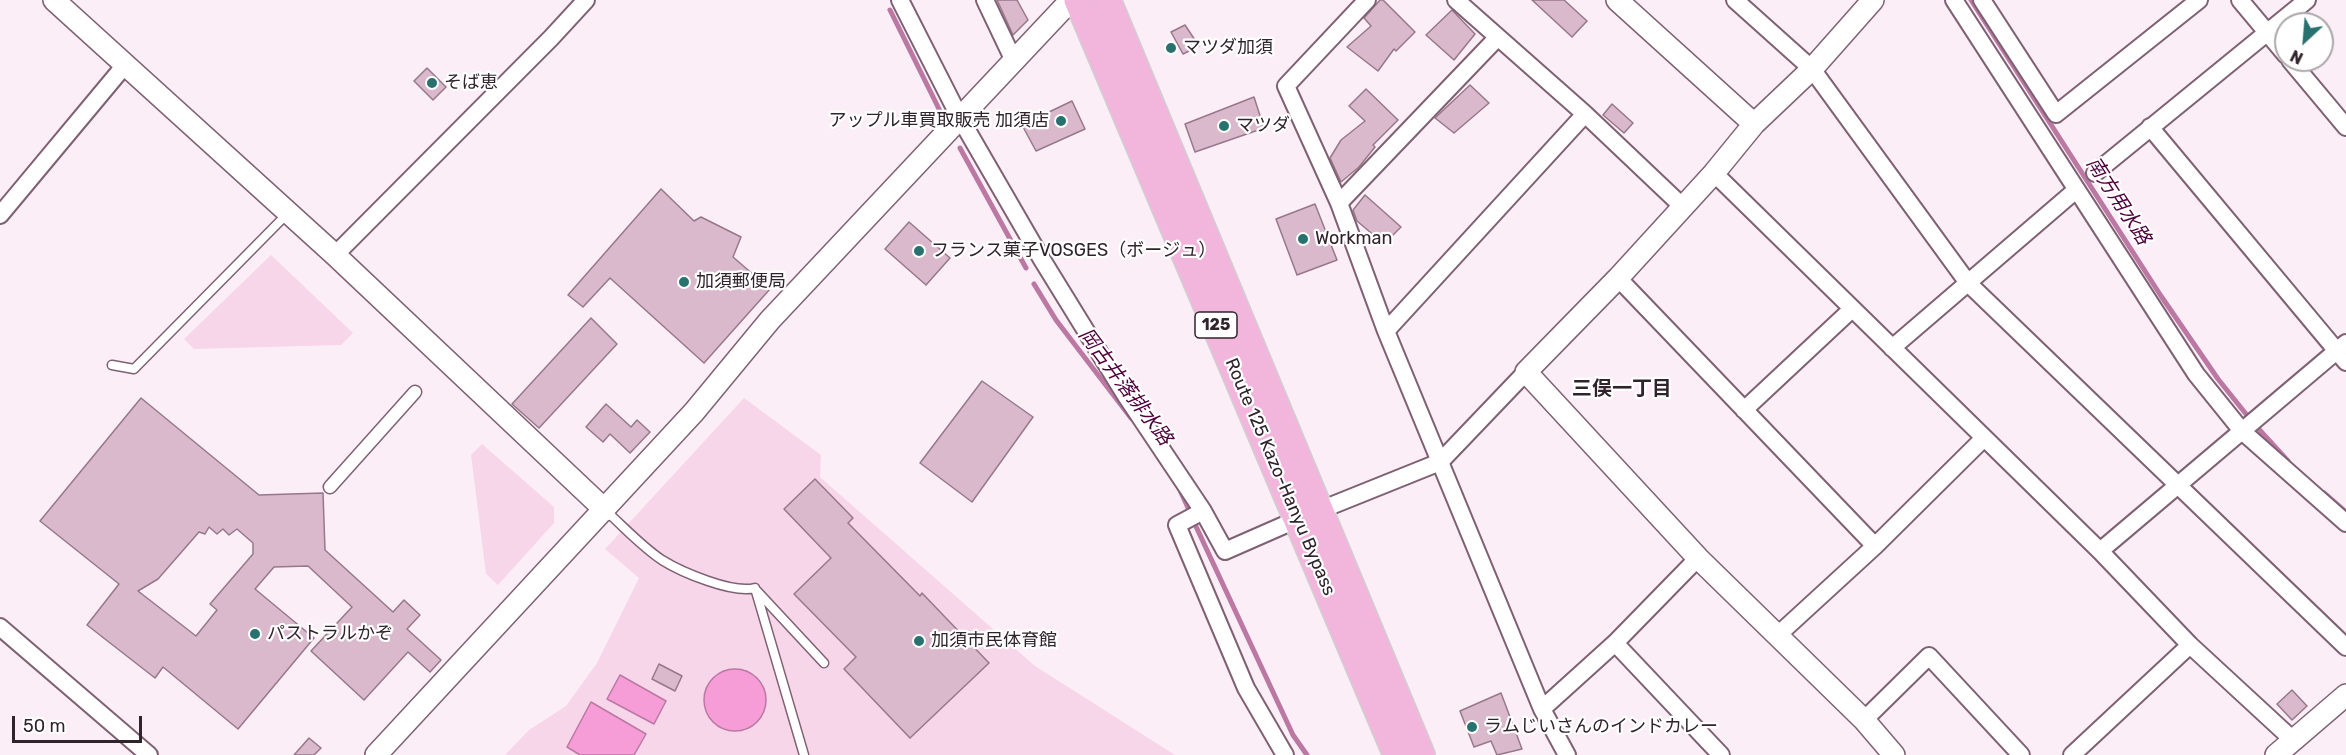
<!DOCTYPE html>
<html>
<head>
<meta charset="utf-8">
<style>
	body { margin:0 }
	#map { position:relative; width:2346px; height:755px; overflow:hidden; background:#fceef6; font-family:Rubik,sans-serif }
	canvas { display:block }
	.north { position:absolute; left:2274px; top:12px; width:60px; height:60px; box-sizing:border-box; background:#fff; border:2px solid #aca7aa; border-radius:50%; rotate:206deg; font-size:16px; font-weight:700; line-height:24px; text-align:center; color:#30232b }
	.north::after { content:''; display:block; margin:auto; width:21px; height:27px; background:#27716e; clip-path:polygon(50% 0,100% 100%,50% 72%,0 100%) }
	.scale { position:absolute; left:12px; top:716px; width:130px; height:27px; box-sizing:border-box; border:3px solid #30232b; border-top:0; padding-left:8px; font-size:18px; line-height:21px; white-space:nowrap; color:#30232b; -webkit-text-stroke:4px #fff; paint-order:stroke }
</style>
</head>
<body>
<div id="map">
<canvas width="2346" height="755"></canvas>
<div class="north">N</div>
<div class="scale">50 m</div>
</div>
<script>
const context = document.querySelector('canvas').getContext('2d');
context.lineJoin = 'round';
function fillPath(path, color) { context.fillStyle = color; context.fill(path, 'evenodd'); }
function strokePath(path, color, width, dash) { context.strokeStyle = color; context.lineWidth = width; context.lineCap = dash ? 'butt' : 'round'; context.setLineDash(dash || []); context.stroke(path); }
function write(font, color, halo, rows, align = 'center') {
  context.font = font + ' Rubik,"Noto Sans JP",sans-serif'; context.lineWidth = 4.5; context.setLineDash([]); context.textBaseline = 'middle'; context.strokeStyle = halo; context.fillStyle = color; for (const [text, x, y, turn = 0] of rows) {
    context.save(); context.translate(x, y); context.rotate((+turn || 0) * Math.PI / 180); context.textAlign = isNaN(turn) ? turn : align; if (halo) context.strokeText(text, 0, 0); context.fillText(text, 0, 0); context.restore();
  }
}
const green = new Path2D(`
	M271,255L353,333L341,345L194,349L184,339Z
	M744,398L821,455L820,477L1035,666L1175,755H505L529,730L566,706L597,663L639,578L605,549Z
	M482,444L554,507V523L498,585L486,574L471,455Z`);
const water = new Path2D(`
	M704 700a31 31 0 1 1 62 0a31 31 0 1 1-62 0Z
	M620,675L666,701L654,724L607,699Z
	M591,702L646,734L634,755H580L567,747Z`);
const stream = new Path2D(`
	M1971,0L2161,296L2218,379L2246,414
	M890,10L941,113
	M960,148L1026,268
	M1034,284L1056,320L1131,418
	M2255,425L2288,461
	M1180,490L1189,510
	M2324,493L2346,512
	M1193,520L1293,735L1307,755`);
const building = new Path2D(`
	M997,0H1017L1028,20L1013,35Z
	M1380,0H1383L1415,32L1396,51L1394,49L1378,71L1347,47L1371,26L1364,18Z
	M1532,0H1564L1587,21L1572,37Z
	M1452,10L1475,34L1454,60L1426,35Z
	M1185,25L1199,46L1183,54L1171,32Z
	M427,68L446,87L433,100L414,81Z
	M1470,85L1489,103L1454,133L1435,118Z
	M1366,89L1398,120L1373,145L1375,147L1359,167L1341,182L1330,158L1341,140L1365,121L1349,106Z
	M1254,97L1264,128L1195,152L1185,124Z
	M1072,101L1085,129L1036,151L1022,125Z
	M1612,104L1633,123L1624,133L1603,115Z
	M661,189L694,221L701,217L741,237L733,257L770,289L704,363L610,278L583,307L568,295Z
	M1365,195L1401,227L1384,244L1357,221L1353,210Z
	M1315,204L1337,260L1297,275L1276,219Z
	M909,222L950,258L926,285L885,249Z
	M591,318L617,344L539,428L512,404Z
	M982,381L1033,417L972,502L920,463Z
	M141,398L259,495L323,493L325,550L393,612L404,600L420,615L407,629L441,660L430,672L408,652L364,700L311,651L352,607L308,566L274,567L255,589L314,638L238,729L163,667L155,678L87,625L119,584L40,521ZM209,527L217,534L223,529L229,535L237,529L253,543V554L210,604L217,610L196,636L138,591L158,579L199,532L205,534Z
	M606,404L631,427L637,420L650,432L630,453L610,434L603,442L586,427Z
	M815,479L853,518L848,523L920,596L922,593L989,663L910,738L844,669L856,657L794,594L831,558L784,509Z
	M659,664L682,676L675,691L652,679Z
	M2292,690L2307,706L2292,720L2277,704Z
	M1501,693L1522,749L1497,755L1491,741L1474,747L1460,711Z
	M309,738L321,748L314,755H294Z`);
const service = new Path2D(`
	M112,365L134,369L288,213
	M605,510C623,526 641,546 662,560C681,572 733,594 755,588L804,755
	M757,591L824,663`);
const pedestrian = new Path2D(`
	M330,487L415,392`);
const minor = new Path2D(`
	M900,0L960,118L1041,258L1126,396L1203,511L1225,551L1298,519
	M985,0L1014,61
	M1367,0L1286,86L1339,203L1386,331L1542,709L1567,755
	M1456,0L1585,114L1682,206
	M1735,0L1812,69L1968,283L2346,647
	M1954,0L2196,374L2242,431L2346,523
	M1982,0L2056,114L2199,0
	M2240,0L2286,55
	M2290,60L2346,127
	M2150,127L2346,362
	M1714,173L2100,551L2190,645L2293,740
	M2095,173L2307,0
	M1339,203L1497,38
	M0,215L125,65
	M335,255L551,38L586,0
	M1618,278L1875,546
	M1386,331L1585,114
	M1892,348L2076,190
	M1744,410L1852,309
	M1203,511L1177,525L1246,688L1285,755
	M1318,511L1440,462L1526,372
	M2100,551L2346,343
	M0,627L149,755
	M1779,634L1875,546L1984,438
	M1615,643L1721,755
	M1542,709L1615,643L1698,558
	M1864,720L1929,656L2021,755
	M2072,755L2190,645`);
const tertiary = new Path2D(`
	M54,0L335,255L605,510
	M1617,0L1754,124
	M1873,0L1812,69L1754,124L1714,173L1618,278L1526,372L1698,558L1864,720L1894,755
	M376,755L694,412L770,320L1071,0
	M2276,755L2346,695`);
const trunk = new Path2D(`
	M1078,0L1397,755
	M1107,0L1421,755`);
const markers = [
	[1171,48,6,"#27716e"],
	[432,83,6,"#27716e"],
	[1061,121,6,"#27716e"],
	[1224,126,6,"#27716e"],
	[1303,239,6,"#27716e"],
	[919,251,6,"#27716e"],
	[684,282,6,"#27716e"],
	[255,634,6,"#27716e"],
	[919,641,6,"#27716e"],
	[1472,727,6,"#27716e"]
];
const shields = [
	[1216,325,42]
];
const shieldNames = [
	["125",1216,325]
];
const poiNames = [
	["マツダ加須",1183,48],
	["そば恵",444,83],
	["アップル車買取販売 加須店",1049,121,"right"],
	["マツダ",1236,126],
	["Workman",1315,239],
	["フランス菓子VOSGES（ボージュ）",931,251],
	["加須郵便局",696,282],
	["パストラルかぞ",267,634],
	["加須市民体育館",931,641],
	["ラムじいさんのインドカレー",1484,727]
];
const streetNames = [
	["Route 125 Kazo-Hanyu Bypass",1280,477,67]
];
const waterNames = [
	["南方用水路",2118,201,57],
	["岡古井落排水路",1125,387,53]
];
const neighbourhoodNames = [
	["三俣一丁目",1622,389]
];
fillPath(green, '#f7d6ea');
fillPath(water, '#f69cd6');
strokePath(water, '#bb78a3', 1.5);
strokePath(stream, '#bb78a3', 5);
fillPath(building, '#dbb9cd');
strokePath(building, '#97788b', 1.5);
strokePath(service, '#7f6173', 11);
strokePath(pedestrian, '#7f6173', 15);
strokePath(minor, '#7f6173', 20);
strokePath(tertiary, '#7f6173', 24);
strokePath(trunk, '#d1cfd0', 30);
strokePath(service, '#fff', 8);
strokePath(pedestrian, '#fff', 12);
strokePath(minor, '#fff', 16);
strokePath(tertiary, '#fff', 21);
strokePath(trunk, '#f2b6dc', 27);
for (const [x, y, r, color] of markers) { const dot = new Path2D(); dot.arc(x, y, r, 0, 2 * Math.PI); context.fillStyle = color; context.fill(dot); strokePath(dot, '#fff', 2); }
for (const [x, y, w] of shields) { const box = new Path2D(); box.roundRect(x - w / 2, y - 13, w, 26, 4.5); context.fillStyle = '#fff'; context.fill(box); strokePath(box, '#30232b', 1.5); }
write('bold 16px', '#30232b', null, shieldNames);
write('18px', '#30232b', '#fff', poiNames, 'left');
write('18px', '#30232b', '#fff', streetNames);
write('italic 20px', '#4f003c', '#fff', waterNames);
write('bold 20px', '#30232b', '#fff', neighbourhoodNames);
</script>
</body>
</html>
